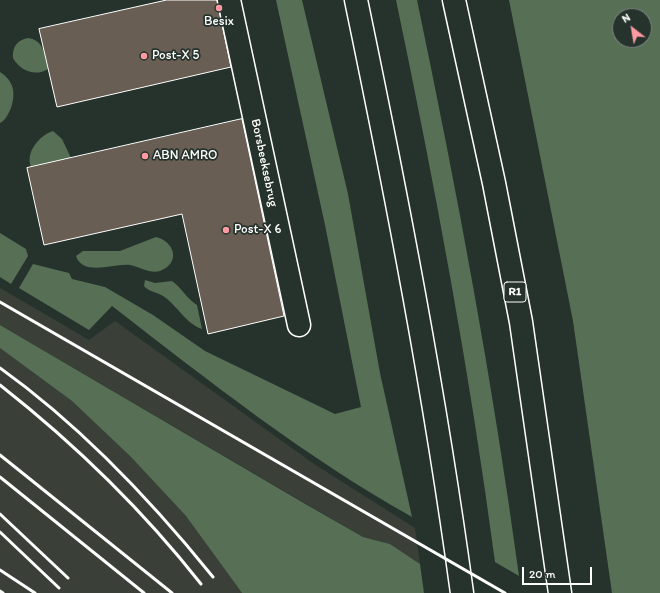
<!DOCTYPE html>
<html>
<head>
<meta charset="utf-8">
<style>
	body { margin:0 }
	#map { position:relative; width:660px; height:593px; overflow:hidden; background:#26332d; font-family:Itim,sans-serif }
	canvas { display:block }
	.north { position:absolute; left:612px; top:8px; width:40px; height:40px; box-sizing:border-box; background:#26332d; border:1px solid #7d8581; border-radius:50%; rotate:329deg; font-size:11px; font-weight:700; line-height:16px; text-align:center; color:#fff }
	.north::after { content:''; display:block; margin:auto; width:14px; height:18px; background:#ff9aa2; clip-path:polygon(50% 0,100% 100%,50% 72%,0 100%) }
	.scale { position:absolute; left:522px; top:567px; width:70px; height:18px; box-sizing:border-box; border:2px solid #fff; border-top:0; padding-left:5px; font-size:12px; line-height:14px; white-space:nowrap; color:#fff; -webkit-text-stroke:3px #26332d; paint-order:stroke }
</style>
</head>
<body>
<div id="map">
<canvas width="660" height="593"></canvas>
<div class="north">N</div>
<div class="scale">20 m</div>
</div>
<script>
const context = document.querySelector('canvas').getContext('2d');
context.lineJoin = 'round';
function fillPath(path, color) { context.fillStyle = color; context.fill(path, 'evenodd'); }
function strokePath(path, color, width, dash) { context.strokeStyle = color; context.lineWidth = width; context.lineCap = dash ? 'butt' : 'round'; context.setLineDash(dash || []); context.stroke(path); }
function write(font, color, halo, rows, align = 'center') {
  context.font = font + ' Itim,sans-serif'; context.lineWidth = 3.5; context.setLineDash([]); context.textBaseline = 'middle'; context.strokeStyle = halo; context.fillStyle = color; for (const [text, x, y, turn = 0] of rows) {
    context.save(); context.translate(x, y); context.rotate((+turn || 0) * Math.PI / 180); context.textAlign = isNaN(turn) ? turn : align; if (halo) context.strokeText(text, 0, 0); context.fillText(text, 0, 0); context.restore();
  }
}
const built = new Path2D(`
	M0,288L89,340L115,321L314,464L415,528L420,564L390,544L363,537L0,325Z
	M0,348L72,401L131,457L186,516L242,593H0Z`);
const green = new Path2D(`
	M276,0H302L348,194L380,373L412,517C305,457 209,381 112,306L89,330L19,288L33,264L69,273L72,279L105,287L153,315L205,351L335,414L361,407L325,225Z
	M396,0H417C457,191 493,383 519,576L495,562C470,373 435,186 396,0Z
	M509,0H660V593H612L573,321ZM620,16H644V40H620Z
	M28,38C44,40 45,55 48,69C36,77 20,71 13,58C12,47 17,40 28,38Z
	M0,72C14,81 16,93 11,108C8,114 6,120 0,123Z
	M53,131L62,139L71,158L31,167C25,152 40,135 53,131Z
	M0,233L26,249L28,256L11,284L0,277Z
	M156,237C175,242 181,263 160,271C151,274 139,267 130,265C114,263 83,277 76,256L83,251H120Z
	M145,280L155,283L172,281C182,288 186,298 197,305L202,329C186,324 177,305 163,296C157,292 149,292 144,286Z
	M0,325L302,502L363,537L390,544L420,564L424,593H242L186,516L131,457L72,401L0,348Z`);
const building = new Path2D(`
	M167,0H217L231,67L57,107L39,29Z
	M242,119L284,316L208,334L182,214L44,245L27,168Z`);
const street = new Path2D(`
	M229,0L299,325`);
const highway = new Path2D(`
	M356,0C397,197 435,394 462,593
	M454,0L494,183L521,322L560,593`);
const rail = new Path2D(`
	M0,302L505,593
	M0,368C81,426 150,499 213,577
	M0,385C75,444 142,509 201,584
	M0,455L172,593
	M0,477L144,593
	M0,514L68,578
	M0,532L59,588
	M0,570L35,593
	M0,591L3,593`);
const markers = [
	[219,8,4,"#ff9aa2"],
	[144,56,4,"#ff9aa2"],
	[145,156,4,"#ff9aa2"],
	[226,230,4,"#ff9aa2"]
];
const shields = [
	[515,292,22]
];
const shieldNames = [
	["R1",515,292]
];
const poiNames = [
	["Besix",219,22,"center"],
	["Post-X 5",152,56],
	["ABN AMRO",153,156],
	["Post-X 6",234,230]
];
const streetNames = [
	["Borsbeeksebrug",264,163,78]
];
fillPath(built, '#3a4038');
fillPath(green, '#566f55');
fillPath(building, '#695e53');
strokePath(building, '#fff', 1);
strokePath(street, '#fff', 25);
strokePath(highway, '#fff', 25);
strokePath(street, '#26332d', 22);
strokePath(highway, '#26332d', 22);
strokePath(rail, '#fff', 3);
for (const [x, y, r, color] of markers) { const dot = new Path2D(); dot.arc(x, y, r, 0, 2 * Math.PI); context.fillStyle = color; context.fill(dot); strokePath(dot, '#26332d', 1.5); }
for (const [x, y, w] of shields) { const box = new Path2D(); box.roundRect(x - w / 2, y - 10, w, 20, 3); context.fillStyle = '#26332d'; context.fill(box); strokePath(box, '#fff', 1); }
write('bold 12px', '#fff', null, shieldNames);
write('13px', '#fff', '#26332d', poiNames, 'left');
write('13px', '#fff', '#26332d', streetNames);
</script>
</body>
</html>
